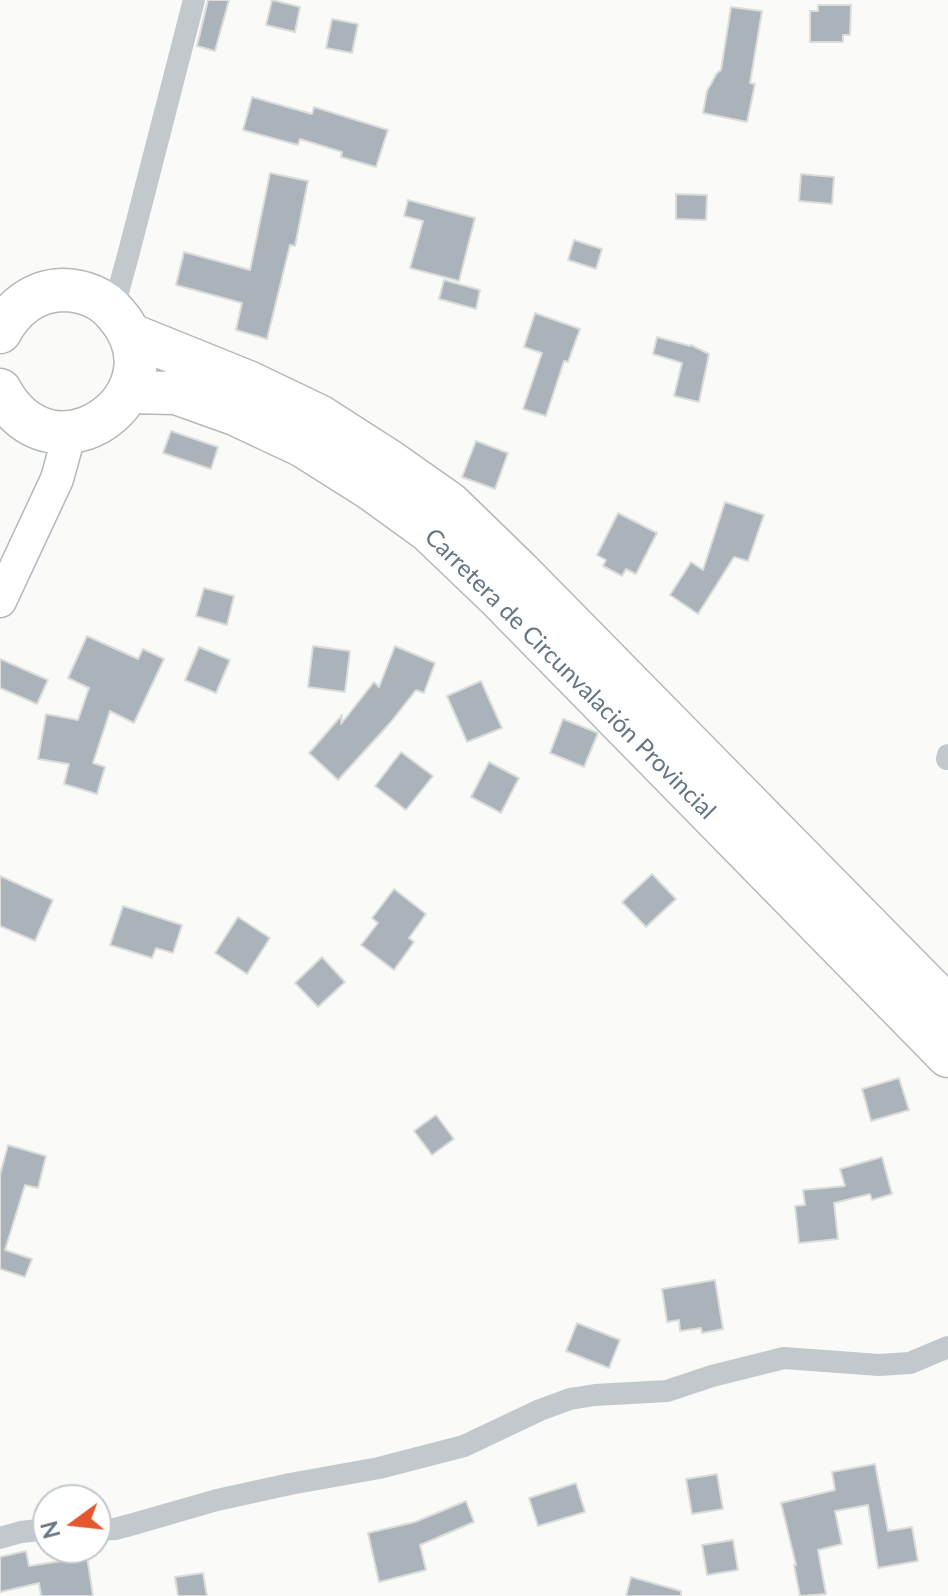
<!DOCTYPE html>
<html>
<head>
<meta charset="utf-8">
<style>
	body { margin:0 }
	#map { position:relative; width:948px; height:1596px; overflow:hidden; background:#fafaf8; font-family:Lato,sans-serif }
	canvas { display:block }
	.north { position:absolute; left:32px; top:1484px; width:80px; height:80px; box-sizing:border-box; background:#fff; border:2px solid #c1c8cd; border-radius:50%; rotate:255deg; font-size:22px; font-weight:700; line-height:32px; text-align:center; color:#657683 }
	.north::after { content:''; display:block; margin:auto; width:28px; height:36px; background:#e4572e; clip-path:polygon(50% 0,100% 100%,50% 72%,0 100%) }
</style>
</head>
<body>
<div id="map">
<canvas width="948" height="1596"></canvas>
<div class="north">N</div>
</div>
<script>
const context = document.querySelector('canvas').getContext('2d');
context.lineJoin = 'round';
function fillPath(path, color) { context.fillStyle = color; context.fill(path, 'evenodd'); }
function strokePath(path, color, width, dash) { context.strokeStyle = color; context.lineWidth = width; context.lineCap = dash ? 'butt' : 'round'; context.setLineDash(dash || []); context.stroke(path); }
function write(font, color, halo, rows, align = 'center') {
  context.font = font + ' Lato,sans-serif'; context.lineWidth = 8; context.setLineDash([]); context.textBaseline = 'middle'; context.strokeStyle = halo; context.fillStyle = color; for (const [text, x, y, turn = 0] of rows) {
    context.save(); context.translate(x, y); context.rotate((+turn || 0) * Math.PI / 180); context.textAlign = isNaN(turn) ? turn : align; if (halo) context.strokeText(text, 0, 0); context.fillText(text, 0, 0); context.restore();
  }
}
const building = new Path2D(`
	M208,0H229L215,51L197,46Z
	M272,0L300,7L295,32L266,25Z
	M818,5H851L850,35H843V42H810V11H818Z
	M731,7L762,11L750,83L755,84L747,122L703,113L707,91L717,73L721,70Z
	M332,19L358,24L352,53L326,48Z
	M252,97L312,114L314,107L388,130L376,167L341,157L342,152L300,139L298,145L243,130Z
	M270,173L308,181L295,246L290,245L267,339L236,330L242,303L176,285L184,252L250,270Z
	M801,174L834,177L832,204L799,201Z
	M676,194L707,195L706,220L676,219Z
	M408,200L475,218L459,281L410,268L423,221L404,216Z
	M574,240L602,249L596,269L568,260Z
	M444,280L480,290L476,309L439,299Z
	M535,313L580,329L568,362L564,361L546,416L523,409L542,353L524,347Z
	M657,337L690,346L691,345L709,354L699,402L674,396L682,363L653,354Z
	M171,431L218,447L211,469L163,453Z
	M476,441L508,453L495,489L462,477Z
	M725,502L764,515L748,561L734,557L698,614L670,595L691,562L703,570Z
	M618,513L657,533L636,574L626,569L622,576L603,566L606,560L597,555Z
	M204,588L234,596L227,625L196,616Z
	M87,636L138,659L143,649L164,659L134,723L110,711L93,763L105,767L97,794L64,784L69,764L38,759L46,714L78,720L89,688L68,678Z
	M313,646L350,651L345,692L308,687Z
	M395,646L435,663L424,693L416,690L390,723L338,780L309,753L342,715L341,724L374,682L379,687Z
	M199,647L230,660L216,693L185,680Z
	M0,659L48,680L37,704L0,688Z
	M481,681L502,728L467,742L447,696Z
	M563,719L598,733L584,767L550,753Z
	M401,752L433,776L406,810L375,786Z
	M489,762L519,778L501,813L471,797Z
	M652,874L676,899L646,927L622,902Z
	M0,876L53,900L35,941L0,926Z
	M394,889L426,914L409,938L414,942L394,970L361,945L378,923L372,918Z
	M123,906L182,925L173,953L156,948L152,958L110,945Z
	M238,917L270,938L247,974L215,953Z
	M322,957L345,982L318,1007L295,983Z
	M899,1078L909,1110L871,1121L862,1089Z
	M436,1115L454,1139L432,1155L414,1131Z
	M8,1145L46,1156L38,1188L25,1185L5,1250L32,1259L25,1277L0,1269V1175Z
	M882,1157L892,1194L872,1200L870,1194L834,1203L838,1239L799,1243L795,1206L805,1205L803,1190L845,1186L840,1169Z
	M715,1280L723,1329L702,1333L701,1328L680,1331L679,1320L667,1322L662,1289Z
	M577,1323L620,1340L609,1368L566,1351Z
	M875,1464L888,1531L912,1527L918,1561L878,1568L868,1505L835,1511L842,1544L818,1550L826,1594L800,1596L794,1565H796L781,1503L835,1490L832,1472Z
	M717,1474L723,1509L692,1514L686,1479Z
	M576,1483L585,1512L538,1526L529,1498Z
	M466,1501L474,1522L420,1545L426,1570L379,1582L368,1533L415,1522Z
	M733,1540L738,1570L707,1575L702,1545Z
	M26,1551L29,1566L87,1557L93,1596H41L39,1583L0,1592V1557Z
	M203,1573L207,1596H178L175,1577Z
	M631,1577L681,1591V1596H626Z`);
const street = new Path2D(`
	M113,310L129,252L194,0
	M947,759L948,755
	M96,1530L115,1529L130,1525L217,1500L290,1484L379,1468L464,1446L540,1410L570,1399L595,1395L667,1391L712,1376L784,1358L879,1365L910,1363L948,1347
	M0,1538L21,1532L48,1529`);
const secondary = new Path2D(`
	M0,601L57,479L70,432`);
const highway = new Path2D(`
	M0,332C13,308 34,291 62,290C83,290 103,298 116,314C185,392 54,490 0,390
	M129,334L248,382L319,416L389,461L450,504L520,572L948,1007
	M128,392L176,393L235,414L303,446L371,489L429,531L497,596L948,1056`);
const streetNames = [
	["Carretera de Circunvalación Provincial",570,674,45]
];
fillPath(building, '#aab3b9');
strokePath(building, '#dcdcda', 2);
strokePath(secondary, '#b3babf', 35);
strokePath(highway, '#b4b9bd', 45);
strokePath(street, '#c3c8cc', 22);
strokePath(secondary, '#fff', 32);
strokePath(highway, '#fff', 42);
write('24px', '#657683', '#fff', streetNames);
</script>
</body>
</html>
